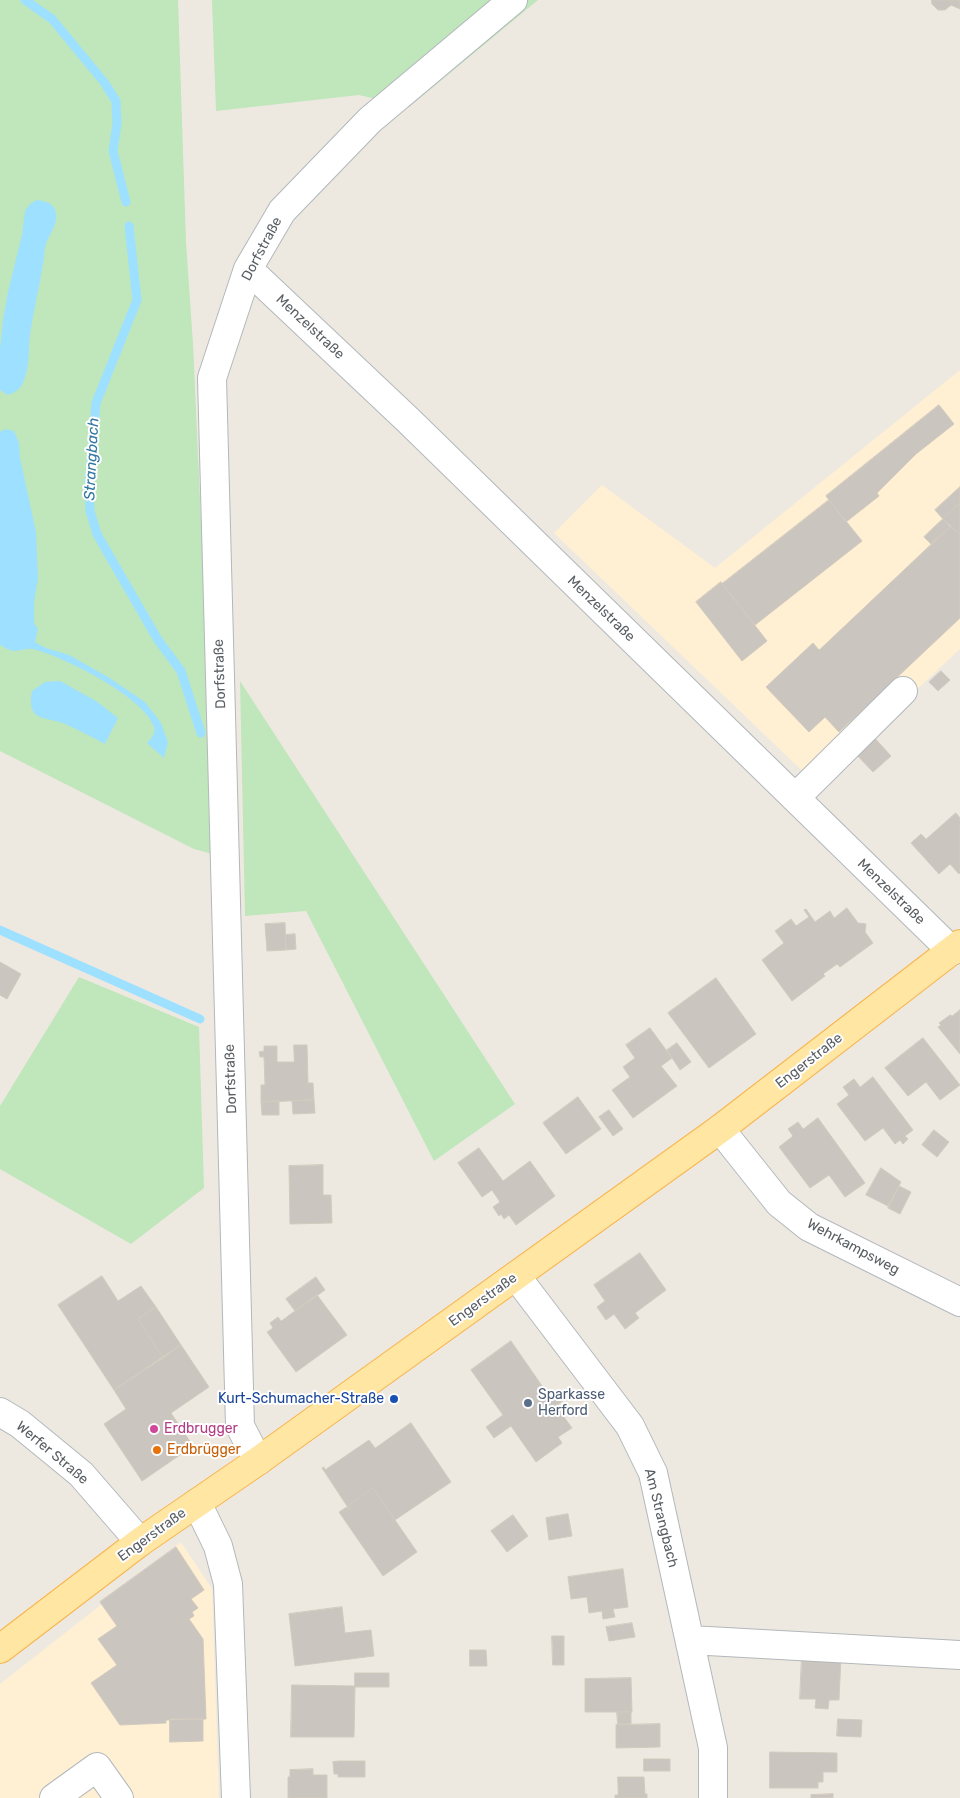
<!DOCTYPE html>
<html>
<head>
<meta charset="utf-8">
<style>
	body { margin:0 }
	canvas { display:block; background:#ede9e0 }
</style>
</head>
<body>
<canvas width="960" height="1798"></canvas>
<script>
const context = document.querySelector('canvas').getContext('2d');
context.lineJoin = 'round';
function fillPath(path, color) { context.fillStyle = color; context.fill(path, 'evenodd'); }
function strokePath(path, color, width, dash) { context.strokeStyle = color; context.lineWidth = width; context.lineCap = dash ? 'butt' : 'round'; context.setLineDash(dash || []); context.stroke(path); }
function write(font, color, halo, rows, align = 'center') {
  context.font = font + ' Rubik,sans-serif'; context.lineWidth = 4; context.setLineDash([]); context.textBaseline = 'middle'; context.strokeStyle = halo; context.fillStyle = color; for (const [text, x, y, turn = 0] of rows) {
    context.save(); context.translate(x, y); context.rotate((+turn || 0) * Math.PI / 180); context.textAlign = isNaN(turn) ? turn : align; if (halo) context.strokeText(text, 0, 0); context.fillText(text, 0, 0); context.restore();
  }
}
const commercial = new Path2D(`
	M960,370V649L816,784L554,533L602,485L715,568Z
	M181,1542L212,1589L219,1798H0V1684Z`);
const green = new Path2D(`
	M0,0H178L186,242L193,344L216,855L194,849L0,751Z
	M212,0H538L409,107L359,95L216,111Z
	M240,681L515,1104L434,1161L306,911L245,916Z
	M79,977L199,1027L204,1188L131,1244L0,1169V1106Z`);
const water = new Path2D(`
	M37,200C43,201 51,202 54,208C62,221 47,236 45,248C42,277 34,306 30,335C28,350 30,366 24,380C21,389 16,392 8,395L0,390V349L3,320L8,292L22,235L25,211L30,204Z
	M5,429L14,431L19,443L20,458L36,532L38,578L34,603V623L38,629L35,642L46,648L69,655L108,677L145,702L161,723L168,742L164,758L147,743C151,739 156,733 154,727C145,697 62,656 33,649C27,648 20,651 14,651C10,651 4,647 0,645V432Z
	M60,681L96,701L118,718L105,744C92,737 79,730 65,724C46,716 26,723 32,691L45,682Z`);
const stream = new Path2D(`
	M25,0L52,19L104,82L116,101L117,124L113,151L126,202
	M129,226L137,300L96,403L89,484L90,511L97,534L117,569L158,640L181,671L201,733
	M0,930L200,1019`);
const building = new Path2D(`
	M932,0H960V9L951,5L945,10H938L932,4Z
	M939,405L954,424L916,454L877,493L879,496L846,522L826,496Z
	M960,487V503L943,519L935,510Z
	M829,500L862,541L755,625L722,584Z
	M960,503V535L943,519Z
	M943,519L950,527L931,544L924,537Z
	M951,526L960,535V618L839,732L825,717L809,732L766,687L813,643L819,650Z
	M721,582L767,641L742,661L696,602Z
	M941,671L950,680L938,691L929,682Z
	M872,735L891,756L873,772L854,752Z
	M956,813L960,818V873L959,874L950,864L939,874L911,843L921,834L926,839Z
	M847,908L858,923L866,924L865,932L873,943L840,967L837,964L823,974L825,976L792,1001L762,960L784,943L775,931L791,919L796,926L809,917L804,910L806,909L815,922L830,911L834,918Z
	M285,923L286,950L267,951L265,924Z
	M295,934L296,949L286,950L285,935Z
	M0,962L21,974L7,999L0,995Z
	M716,978L756,1034L709,1068L668,1013Z
	M960,1010V1054L938,1027L941,1025L939,1023L950,1015L952,1016Z
	M650,1028L672,1058L661,1066L677,1086L633,1118L612,1090L630,1077L623,1067L635,1058L626,1045Z
	M923,1038L960,1085L940,1100L926,1082L908,1096L885,1068Z
	M677,1043L691,1062L680,1070L667,1050Z
	M294,1045H307L308,1083H313L314,1100L261,1102V1085H265L264,1057H260L259,1052L264,1051V1046H277V1062H294Z
	M873,1077L913,1130L905,1136L908,1139L903,1144L900,1140L895,1144L883,1128L865,1141L837,1104L849,1095L843,1087L854,1079L860,1087Z
	M578,1097L601,1129L566,1154L543,1123Z
	M314,1100L315,1113L293,1114L292,1101Z
	M279,1101V1115H262L261,1102Z
	M609,1110L623,1129L613,1136L599,1117Z
	M818,1118L865,1183L845,1197L829,1175L810,1188L779,1147L793,1136L788,1129L798,1122L803,1129Z
	M934,1130L949,1142L937,1157L922,1145Z
	M479,1148L503,1181L530,1161L555,1196L516,1225L509,1215L504,1219L501,1214L499,1216L493,1207L500,1202L492,1190L482,1197L458,1163Z
	M323,1165V1195H331L332,1223L290,1224L289,1166Z
	M881,1168L901,1182L888,1206L866,1195Z
	M899,1186L911,1192L900,1214L888,1208Z
	M640,1253L666,1290L635,1313L639,1318L625,1329L614,1314L606,1320L597,1307L605,1301L594,1285Z
	M102,1276L118,1301L141,1286L156,1307L138,1319L163,1358L114,1390L58,1305Z
	M316,1277L325,1290L295,1311L286,1299Z
	M317,1295L347,1335L296,1372L267,1332L273,1328L270,1323L278,1317L281,1321Z
	M156,1307L181,1345L163,1358L138,1319Z
	M511,1341L549,1396L558,1391L564,1400L556,1406L572,1428L558,1437L562,1443L536,1462L511,1426L494,1438L486,1427L503,1415L471,1370Z
	M181,1345L209,1387L171,1413L193,1446L142,1481L104,1424L126,1409L114,1390Z
	M411,1423L451,1482L395,1520L373,1488L349,1505L351,1507L349,1509L322,1468L324,1467L325,1470L369,1440L375,1448Z
	M373,1488L417,1552L383,1576L339,1512L347,1507L349,1509L351,1507L349,1505Z
	M568,1514L572,1536L549,1540L546,1518Z
	M513,1515L528,1536L507,1552L491,1531Z
	M176,1547L204,1590L191,1599L198,1608L192,1612L194,1616L189,1619L203,1639L206,1719L166,1720V1723L120,1725L91,1683L117,1665L98,1639L117,1626L100,1602Z
	M623,1569L628,1607L613,1609L615,1617L603,1619L602,1611L589,1613L587,1597L571,1599L568,1577Z
	M342,1607L345,1633L371,1630L374,1656L295,1666L289,1614Z
	M632,1623L635,1637L609,1641L606,1627Z
	M552,1636H564V1665H553Z
	M470,1650H486L487,1666H470Z
	M802,1655L841,1657L839,1700H829L828,1709L815,1708L816,1699H800Z
	M355,1673H389V1687H355Z
	M631,1678L632,1712H585V1679Z
	M292,1685L355,1686L354,1737H291Z
	M617,1712H631V1724H618Z
	M170,1719H203V1741L170,1742Z
	M838,1719L862,1720L861,1737L837,1736Z
	M660,1724V1747L616,1748V1725Z
	M770,1752L837,1753V1772H823V1782H818V1788H770Z
	M644,1759H670V1771H644Z
	M339,1761H365V1777H338V1774H334L333,1762Z
	M313,1769V1775H327V1798H288V1777H290V1770Z
	M618,1777H644L645,1794H647V1798H615V1795H618Z
	M833,1794V1798H811V1795Z`);
const minor = new Path2D(`
	M248,269L408,420L952,951
	M795,798L903,691
	M720,1129L779,1203L809,1227L960,1302
	M516,1276L630,1426L653,1473L713,1748V1798
	M0,1412L20,1424L81,1474L140,1542
	M258,1461L240,1426L212,378L248,269L282,211L370,120L513,0
	M197,1503L218,1546L228,1584L236,1798
	M690,1640L960,1655
	M54,1798L97,1767L119,1798`);
const major = new Path2D(`
	M0,1649L140,1542L258,1461L720,1129L960,944`);
const markers = [
	[394,1399,5,"#1a4fb4"],
	[528,1403,5,"#5c6f8a"],
	[154,1429,5,"#d1479c"],
	[157,1450,5,"#e8710a"]
];
const streetNames = [
	["Dorfstraße",262,249,-62],
	["Menzelstraße",310,327,43],
	["Menzelstraße",601,609,44],
	["Dorfstraße",220,674,-92],
	["Menzelstraße",891,892,44],
	["Engerstraße",809,1061,-38],
	["Dorfstraße",231,1079,-92],
	["Wehrkampsweg",853,1247,28],
	["Engerstraße",483,1300,-36],
	["Werfer Straße",52,1453,40],
	["Am Strangbach",661,1518,76],
	["Engerstraße",152,1535,-36]
];
const serviceNames = [
	["Sparkasse",538,1395],
	["Herford",538,1411]
];
const transitNames = [
	["Kurt-Schumacher-Straße",384,1399]
];
const hotelNames = [
	["Erdbrugger",164,1429]
];
const foodNames = [
	["Erdbrügger",167,1450]
];
const waterNames = [
	["Strangbach",92,459,-87]
];
fillPath(commercial, '#fff0d3');
fillPath(green, '#c0e6bb');
fillPath(water, '#9ee0ff');
strokePath(stream, '#9ee0ff', 9);
fillPath(building, '#cac5bf');
strokePath(building, '#d2cabe', 1);
strokePath(minor, '#b3b8bc', 30);
strokePath(major, '#f8b54f', 30);
strokePath(minor, '#fff', 28);
strokePath(major, '#ffe6a3', 28);
for (const [x, y, r, color] of markers) { const dot = new Path2D(); dot.arc(x, y, r, 0, 2 * Math.PI); context.fillStyle = color; context.fill(dot); strokePath(dot, '#fff', 2); }
write('14px', '#595e62', '#fff', streetNames);
write('14px', '#4e5e75', '#fff', serviceNames, 'left');
write('14px', '#164399', '#fff', transitNames, 'right');
write('14px', '#b23c85', '#fff', hotelNames, 'left');
write('14px', '#c56008', '#fff', foodNames, 'left');
write('italic 15px', '#3377a3', '#fff', waterNames);
</script>
</body>
</html>
